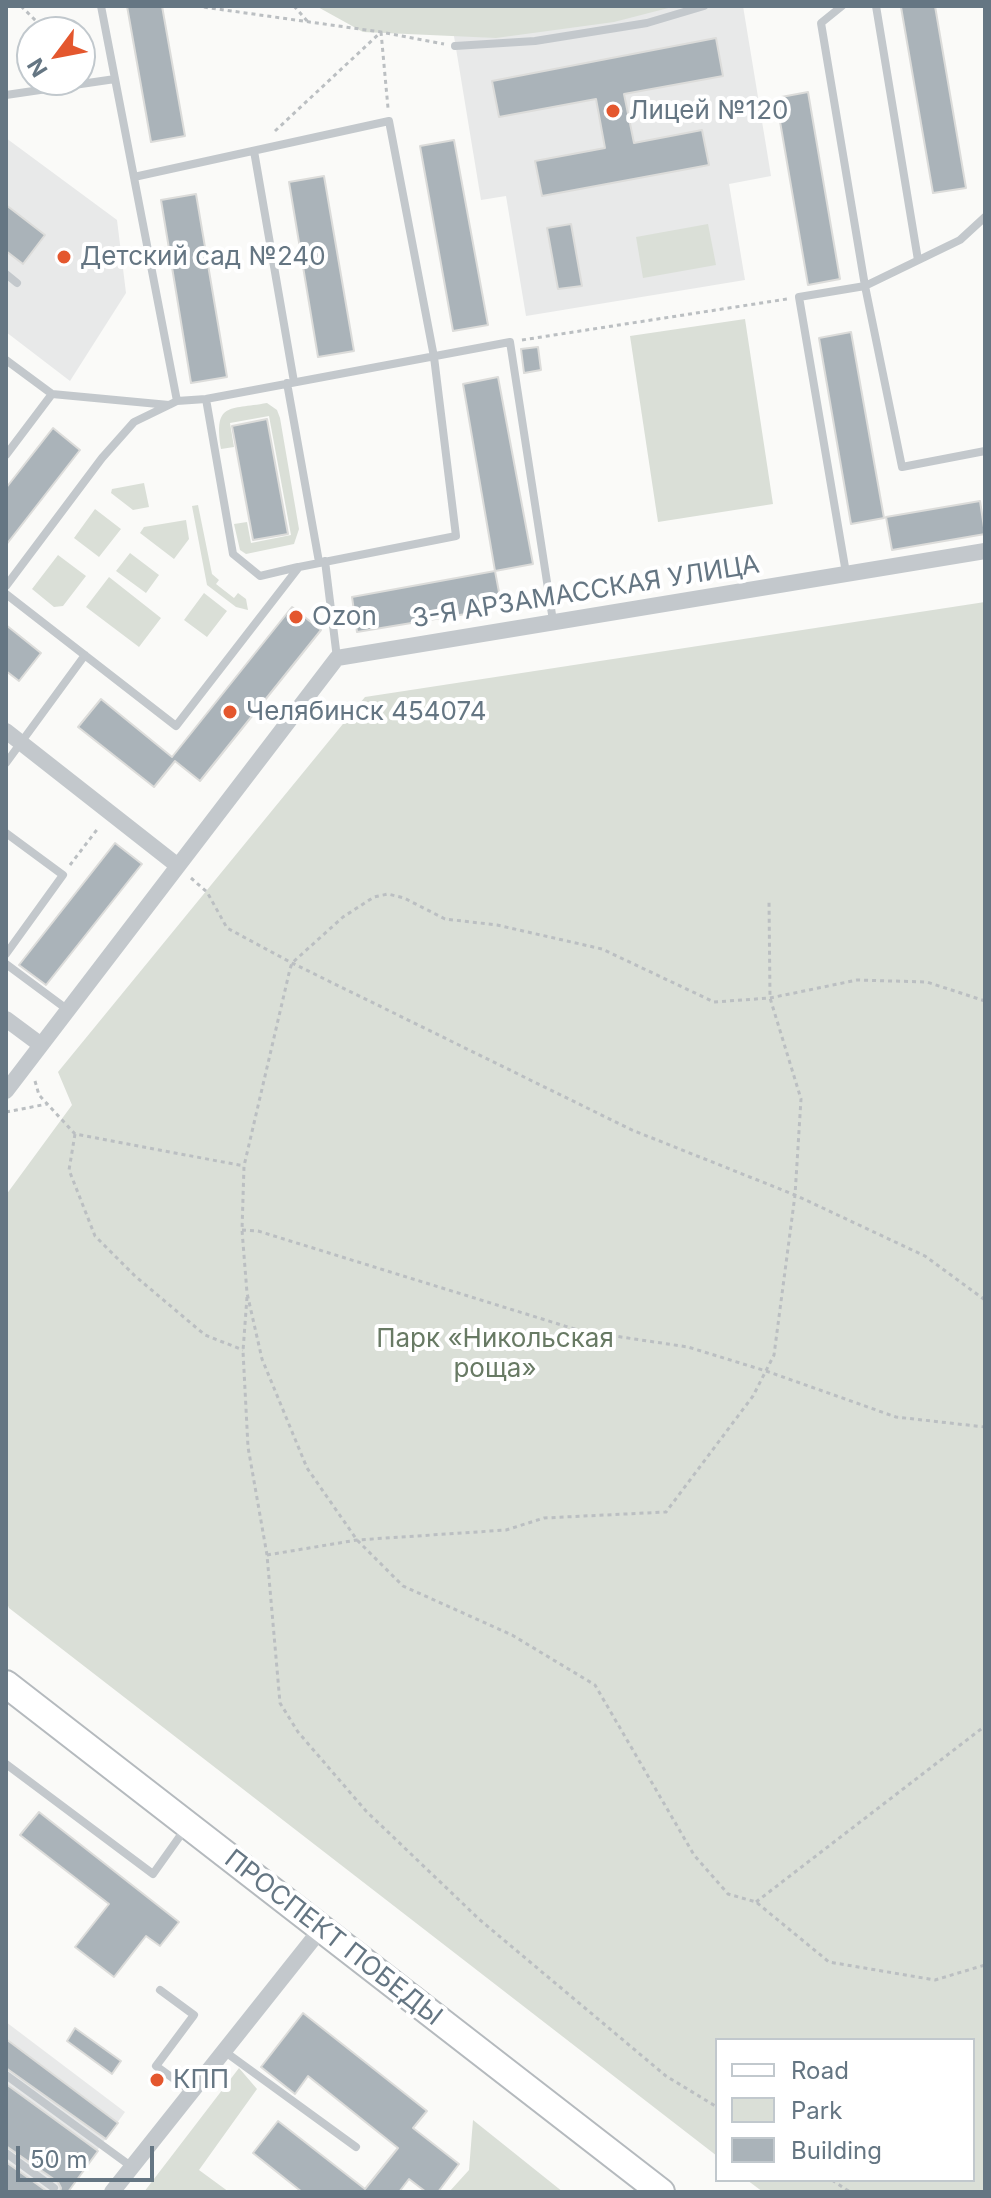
<!DOCTYPE html>
<html>
<head>
<meta charset="utf-8">
<style>
	body { margin:0 }
	#map { position:relative; width:991px; height:2198px; overflow:hidden; background:#fafaf8; font-family:Inter,sans-serif }
	canvas { display:block }
	.frame { position:absolute; inset:0; border:8px solid #657683; pointer-events:none }
	.legend { position:absolute; left:715px; top:2038px; width:260px; height:144px; box-sizing:border-box; background:#fff; border:2px solid #c1c8cd; margin:0; padding:10px 14px; list-style:none; font-size:24px; color:#657683 }
	.legend li { display:flex; align-items:center; gap:16px; height:40px }
	.legend b { width:40px; border:2px solid #c1c8cd }
	.north { position:absolute; left:16px; top:16px; width:80px; height:80px; box-sizing:border-box; background:#fff; border:2px solid #c1c8cd; border-radius:50%; rotate:238deg; font-size:22px; font-weight:700; line-height:32px; text-align:center; color:#657683 }
	.north::after { content:''; display:block; margin:auto; width:28px; height:36px; background:#e4572e; clip-path:polygon(50% 0,100% 100%,50% 72%,0 100%) }
	.scale { position:absolute; left:16px; top:2146px; width:138px; height:36px; box-sizing:border-box; border:4px solid #657683; border-top:0; padding-left:10px; font-size:24px; line-height:28px; white-space:nowrap; color:#657683; -webkit-text-stroke:6px #fff; paint-order:stroke }
</style>
</head>
<body>
<div id="map">
<canvas width="991" height="2198"></canvas>
<div class="frame"></div>
<ul class="legend">
<li><b style="height:10px;background:#fff"></b>Road</li>
<li><b style="height:22px;background:#dadfd7"></b>Park</li>
<li><b style="height:22px;background:#aab3b9"></b>Building</li>
</ul>
<div class="north">N</div>
<div class="scale">50 m</div>
</div>
<script>
const context = document.querySelector('canvas').getContext('2d');
context.lineJoin = 'round';
function fillPath(path, color) { context.fillStyle = color; context.fill(path, 'evenodd'); }
function strokePath(path, color, width, dash) { context.strokeStyle = color; context.lineWidth = width; context.lineCap = dash ? 'butt' : 'round'; context.setLineDash(dash || []); context.stroke(path); }
function write(font, color, halo, rows, align = 'center') {
  context.font = font + ' Inter,sans-serif'; context.lineWidth = 8; context.setLineDash([]); context.textBaseline = 'middle'; context.strokeStyle = halo; context.fillStyle = color; for (const [text, x, y, turn = 0] of rows) {
    context.save(); context.translate(x, y); context.rotate((+turn || 0) * Math.PI / 180); context.textAlign = isNaN(turn) ? turn : align; if (halo) context.strokeText(text, 0, 0); context.fillText(text, 0, 0); context.restore();
  }
}
const built = new Path2D(`
	M449,6H743L771,176L729,184L745,280L526,316L506,196L481,200Z
	M6,138L117,220L126,293L70,381L6,332Z
	M6,2022L125,2112L67,2192H6Z`);
const green = new Path2D(`
	M316,6H676L614,22L496,38L363,32Z
	M708,224L716,265L643,278L636,237Z
	M745,319L773,504L658,522L630,336Z
	M267,403L277,410L280,418L299,529L294,544L246,554L240,550L234,524L247,522L251,543L291,535L269,416L230,423L234,447L221,449C214,402 228,410 267,403Z
	M144,483L149,507L133,510L111,493L112,489Z
	M198,505L212,574L219,580L216,584L234,598L238,593L246,599L248,610L236,607L207,585L192,506Z
	M95,509L121,529L99,557L74,538Z
	M186,520L189,539L174,559L140,533L144,527Z
	M130,553L159,575L146,593L116,571Z
	M58,555L86,576L63,606L54,607L32,589Z
	M109,577L161,618L139,647L86,607Z
	M204,593L227,611L207,637L184,620Z
	M985,602V2192H763L747,2180H973V2040H717V2156L9,1608L6,1601V1195L72,1105L58,1072L365,697Z
	M239,2068L257,2089L199,2170L229,2192H144Z
	M473,2120L563,2192H449L469,2170Z`);
const building = new Path2D(`
	M127,6H162L185,136L151,142Z
	M908,6H935L966,188L933,193L901,7Z
	M716,38L723,76L624,94L634,143L702,130L709,165L542,196L535,161L605,148L596,99L499,117L492,81Z
	M808,92L840,279L808,285L776,98Z
	M454,140L488,325L453,331L420,146Z
	M324,176L354,351L318,357L289,182Z
	M196,194L227,377L191,383L161,200Z
	M6,205L45,235L23,264L6,251Z
	M571,224L582,286L558,289L547,228Z
	M851,332L884,518L851,524L819,338Z
	M538,347L541,370L524,373L521,349Z
	M498,377L533,564L495,571L463,384Z
	M267,419L288,534L253,540L232,426Z
	M53,428L80,450L6,545V488Z
	M980,501L985,534L892,550L886,517Z
	M495,571L502,608L357,632L352,597Z
	M292,607L321,630L200,781L175,761L154,787L78,727L101,699L172,757Z
	M6,625L41,653L19,681L6,671Z
	M115,843L142,864L46,985L19,965Z
	M39,1812L179,1922L160,1946L146,1936L114,1977L75,1947L109,1904L20,1835Z
	M303,2013L427,2111L413,2128L459,2164L438,2192H426L409,2179L399,2192H302L253,2153L278,2121L365,2189L398,2148L308,2076L295,2094L261,2067Z
	M75,2028L121,2061L112,2074L67,2041Z
	M6,2039L118,2123L106,2139L6,2068Z
	M6,2084L98,2151L68,2192H60L61,2188L58,2182L6,2146Z
	M6,2162L48,2192H6Z`);
const path = new Path2D(`
	M21,6L47,32
	M196,6L381,32L444,44
	M294,6L308,22
	M381,32L388,108
	M275,131L381,32
	M522,340L787,299
	M70,865L99,827
	M191,878L207,892L227,928L292,963L632,1130L795,1195L925,1256L985,1300
	M985,1001L927,982L857,980L770,998L714,1002L602,949L497,925L445,919L404,898L388,894L374,897L343,917L292,963L290,969L244,1166L242,1230L247,1293L262,1359L307,1468L357,1540L403,1586L512,1635L595,1685L694,1855L728,1894L756,1902L829,1962L935,1980L985,1965
	M35,1081L39,1095L75,1134L244,1166
	M6,1112L47,1104
	M75,1134L69,1170L95,1236L135,1276L205,1335L243,1350
	M242,1230L258,1231L581,1331L688,1347L766,1371L896,1417L985,1427
	M247,1297L243,1351L248,1447L267,1555L280,1703L298,1732L366,1811L480,1920L666,2076L717,2107
	M267,1555L357,1540L506,1530L544,1518L666,1512L753,1396L774,1355L795,1195L801,1099L770,998L769,900
	M756,1902L985,1726
	M832,2180L850,2192`);
const service = new Path2D(`
	M101,6L177,401
	M842,6L821,23L865,286L902,467L985,451
	M876,6L918,260
	M455,46L535,41L647,23L704,6
	M6,95L115,79
	M254,151L294,382
	M6,274L17,283
	M6,360L52,394L169,405L177,401L206,399L510,342L553,621
	M287,383L319,562
	M206,399L233,554L260,576L298,567
	M6,455L52,394
	M325,561L337,658
	M846,573L799,297L865,286L960,240L985,217
	M6,586L102,458L134,422L169,405
	M6,594L176,726L299,567L456,536L434,357L389,121L134,177
	M6,763L85,655
	M6,833L63,875L6,954
	M6,964L68,1010
	M6,1764L153,1874L185,1829
	M160,1990L194,2015L156,2066L192,2092
	M224,2051L356,2147
	M6,2075L132,2167
	M6,2153L54,2188`);
const minor = new Path2D(`
	M6,731L178,866L337,658L985,551
	M6,1019L41,1045
	M6,1091L178,866
	M112,2192L321,1929`);
const primary = new Path2D(`
	M6,1684L661,2192`);
const markers = [
	[613,111,8,"#e4572e"],
	[64,257,8,"#e4572e"],
	[296,617,8,"#e4572e"],
	[230,712,8,"#e4572e"],
	[157,2080,8,"#e4572e"]
];
const poiNames = [
	["Лицей №120",629,111],
	["Детский сад №240",80,257],
	["Ozon",312,617],
	["Челябинск 454074",246,712],
	["КПП",173,2080]
];
const streetNames = [
	["3-Я АРЗАМАССКАЯ УЛИЦА",586,592,-9],
	["ПРОСПЕКТ ПОБЕДЫ",333,1938,38]
];
const parkNames = [
	["Парк «Никольская",495,1339],
	["роща»",495,1369]
];
fillPath(built, '#e8e9e9');
fillPath(green, '#dadfd7');
fillPath(building, '#aab3b9');
strokePath(building, '#dcdcda', 2);
strokePath(primary, '#b5babe', 30);
strokePath(path, '#bbbfc2', 3, [4, 4]);
strokePath(service, '#c3c8cc', 8);
strokePath(minor, '#c3c8cc', 16);
strokePath(primary, '#fff', 26);
for (const [x, y, r, color] of markers) { const dot = new Path2D(); dot.arc(x, y, r, 0, 2 * Math.PI); context.fillStyle = color; context.fill(dot); strokePath(dot, '#fff', 3); }
write('26px', '#657683', '#fff', poiNames, 'left');
write('26px', '#657683', '#fff', streetNames);
write('26px', '#687a64', '#fff', parkNames);
</script>
</body>
</html>
